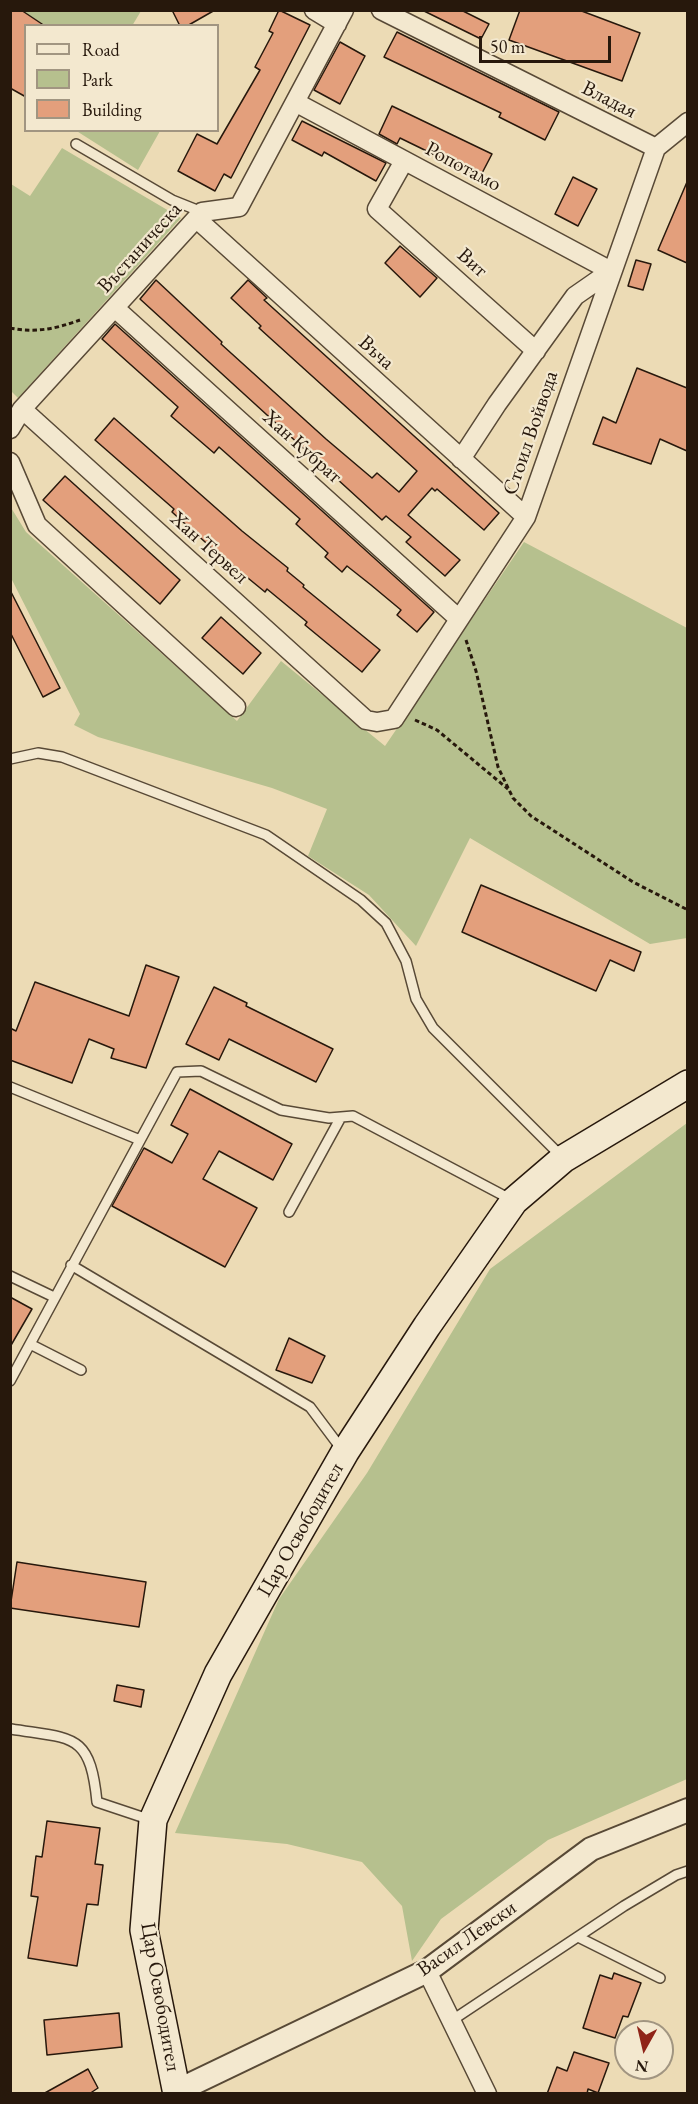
<!DOCTYPE html>
<html>
<head>
<meta charset="utf-8">
<style>
	body { margin:0 }
	#map { position:relative; width:698px; height:2104px; overflow:hidden; background:#ecdbb5; font-family:"EB Garamond",serif }
	canvas { display:block }
	.frame { position:absolute; inset:0; border:12px solid #27180c; pointer-events:none }
	.legend { position:absolute; left:24px; top:24px; width:195px; height:108px; box-sizing:border-box; background:#f3e8cf; border:2px solid #a19581; margin:0; padding:8px 10px; list-style:none; font-size:18px; color:#27180c }
	.legend li { display:flex; align-items:center; gap:12px; height:30px }
	.legend b { width:30px; border:2px solid #a19581 }
	.north { position:absolute; left:614px; top:2020px; width:60px; height:60px; box-sizing:border-box; background:#f3e8cf; border:2px solid #a19581; border-radius:50%; rotate:188deg; font-size:16px; font-weight:700; line-height:24px; text-align:center; color:#27180c }
	.north::after { content:''; display:block; margin:auto; width:21px; height:27px; background:#8f2418; clip-path:polygon(50% 0,100% 100%,50% 72%,0 100%) }
	.scale { position:absolute; left:479px; top:36px; width:132px; height:27px; box-sizing:border-box; border:3px solid #27180c; border-top:0; padding-left:8px; font-size:18px; line-height:21px; white-space:nowrap; color:#27180c; -webkit-text-stroke:4px #f3e8cf; paint-order:stroke }
</style>
</head>
<body>
<div id="map">
<canvas width="698" height="2104"></canvas>
<div class="frame"></div>
<ul class="legend">
<li><b style="height:8px;background:#f3e8cf"></b>Road</li>
<li><b style="height:16px;background:#b6c08e"></b>Park</li>
<li><b style="height:16px;background:#e39f7c"></b>Building</li>
</ul>
<div class="north">N</div>
<div class="scale">50 m</div>
</div>
<script>
const context = document.querySelector('canvas').getContext('2d');
context.lineJoin = 'round';
function fillPath(path, color) { context.fillStyle = color; context.fill(path, 'evenodd'); }
function strokePath(path, color, width, dash) { context.strokeStyle = color; context.lineWidth = width; context.lineCap = dash ? 'butt' : 'round'; context.setLineDash(dash || []); context.stroke(path); }
function write(font, color, halo, rows, align = 'center') {
  context.font = font + ' "EB Garamond",serif'; context.lineWidth = 4.5; context.setLineDash([]); context.textBaseline = 'middle'; context.strokeStyle = halo; context.fillStyle = color; for (const [text, x, y, turn = 0] of rows) {
    context.save(); context.translate(x, y); context.rotate((+turn || 0) * Math.PI / 180); context.textAlign = isNaN(turn) ? turn : align; if (halo) context.strokeText(text, 0, 0); context.fillText(text, 0, 0); context.restore();
  }
}
const green = new Path2D(`
	M21,11H141L132,26L45,25Z
	M75,130H160V131L138,170Z
	M62,148L181,218L18,398L10,390L11,184L30,196Z
	M10,506L26,532L237,721L281,661L385,746L524,542L687,628V938L650,944L470,838L416,946L369,895L308,856L327,809L272,788L98,737L74,725L80,714L11,578Z
	M687,1123V1779L548,1840L441,1919L412,1961L402,1906L362,1862L287,1844L175,1833L279,1599L367,1473L490,1269Z`);
const building = new Path2D(`
	M10,10H21L45,26H26V97L10,88Z
	M172,10H215L187,26H180Z
	M279,10L310,25L231,178L224,174L215,191L178,171L197,134L217,144L260,70L255,67L273,33L269,31Z
	M422,10H461L489,24L481,39Z
	M520,10H579L640,33L622,81L509,40Z
	M397,32L559,112L545,140L499,117L501,113L384,57Z
	M340,42L365,56L340,104L314,90Z
	M392,106L492,154L480,177L400,138L397,144L379,134Z
	M302,121L386,163L376,181L324,152L322,156L292,140Z
	M573,177L597,189L578,226L555,214Z
	M687,182V263L658,250Z
	M400,246L437,278L420,297L385,263Z
	M636,260L651,264L643,290L628,286Z
	M156,280L222,342L221,344L326,439L372,478L377,473L399,492L417,471L259,328L261,326L231,298L248,280L267,298L264,300L499,513L484,530L437,489L435,491L432,488L408,515L460,560L445,576L406,542L411,537L386,516L382,520L140,299Z
	M115,324L434,612L417,632L397,615L401,610L371,585L347,566L342,572L325,557L328,553L296,524L300,519L219,447L214,453L171,416L178,407L102,339Z
	M637,368L687,388V451L660,439L651,464L593,444L603,417L616,423Z
	M114,418L242,531L288,568L287,571L304,585L303,587L380,650L362,672L305,625L307,622L267,589L265,592L215,551L172,512L174,509L95,440Z
	M65,476L180,580L160,604L43,500Z
	M10,590L60,688L43,697L10,632Z
	M221,617L261,653L243,674L202,638Z
	M481,885L641,952L634,971L610,960L596,991L462,932Z
	M146,965L179,977L146,1068L111,1058L114,1049L89,1039L72,1083L10,1060V1028L16,1031L35,982L129,1016Z
	M214,987L247,1003L246,1006L333,1049L316,1082L229,1039L219,1060L186,1044Z
	M190,1089L292,1144L273,1180L219,1151L203,1179L257,1208L225,1267L112,1206L144,1148L172,1163L188,1134L171,1125Z
	M10,1297L32,1309L10,1347Z
	M289,1338L325,1356L312,1383L276,1370Z
	M17,1562L146,1582L139,1627L10,1608Z
	M117,1685L144,1690L141,1707L114,1701Z
	M47,1821L100,1828L95,1864L103,1865L98,1905L87,1904L77,1966L28,1958L38,1897L31,1896L36,1856L42,1857Z
	M614,1973L641,1983L628,2017L623,2016L615,2038L583,2028L600,1975L612,1979Z
	M119,2013L122,2047L47,2055L44,2020Z
	M574,2052L609,2063L598,2093L588,2089L587,2094H547L557,2067L567,2071Z
	M88,2069L98,2088L89,2094H43Z`);
const path = new Path2D(`
	M10,328C36,333 55,329 80,320
	M466,640L476,671L498,767L513,798L531,816L633,882L688,910
	M415,720L437,730L508,789`);
const service = new Path2D(`
	M76,144L172,200L202,212
	M10,759L38,753L62,757L266,835L361,900L386,923L406,961L416,999L433,1028L562,1157
	M10,1087L140,1140
	M289,1212L341,1117
	M71,1265L310,1407L343,1451
	M10,1276L54,1297
	M30,1344L81,1370
	M10,1381L177,1072L201,1071L281,1110L329,1118L353,1116L512,1200
	M11,1729C73,1739 90,1732 97,1802L151,1820
	M578,1937L660,1978
	M451,2021L624,1906L676,1875L688,1871`);
const minor = new Path2D(`
	M314,10L337,24
	M381,10L656,148
	M295,102L611,271L575,296L497,404L461,459
	M404,161L377,209L536,351
	M198,220L526,517
	M116,309L459,619
	M22,409L366,720L377,722L394,719L526,517L656,148L688,122
	M10,429L22,409L202,212L239,207L344,10
	M10,462L37,525L236,707
	M427,1971L487,2094`);
const tertiary = new Path2D(`
	M177,2091L427,1971L591,1849L688,1810`);
const secondary = new Path2D(`
	M177,2094L144,1930L153,1820L218,1674L345,1452L427,1326L514,1201L563,1159L688,1084`);
const streetNames = [
	["Владая",609,100,27],
	["Ропотамо",463,167,28],
	["Въстаническа",140,248,-48],
	["Вит",472,263,42],
	["Въча",376,353,42],
	["Стоил Войвода",531,433,-71],
	["Хан Кубрат",302,447,42],
	["Хан Тервел",209,548,42],
	["Цар Освободител",301,1530,-60],
	["Васил Левски",467,1939,-35],
	["Цар Освободител",160,1997,80]
];
fillPath(green, '#b6c08e');
fillPath(building, '#e39f7c');
strokePath(building, '#27180c', 1.5);
strokePath(service, '#584936', 12);
strokePath(minor, '#584936', 21);
strokePath(tertiary, '#584936', 26);
strokePath(secondary, '#27180c', 30);
strokePath(path, '#27180c', 3, [4.5, 3]);
strokePath(service, '#f3e8cf', 9);
strokePath(minor, '#f3e8cf', 18);
strokePath(tertiary, '#f3e8cf', 22);
strokePath(secondary, '#f3e8cf', 27);
write('21px', '#27180c', '#f3e8cf', streetNames);
</script>
</body>
</html>
